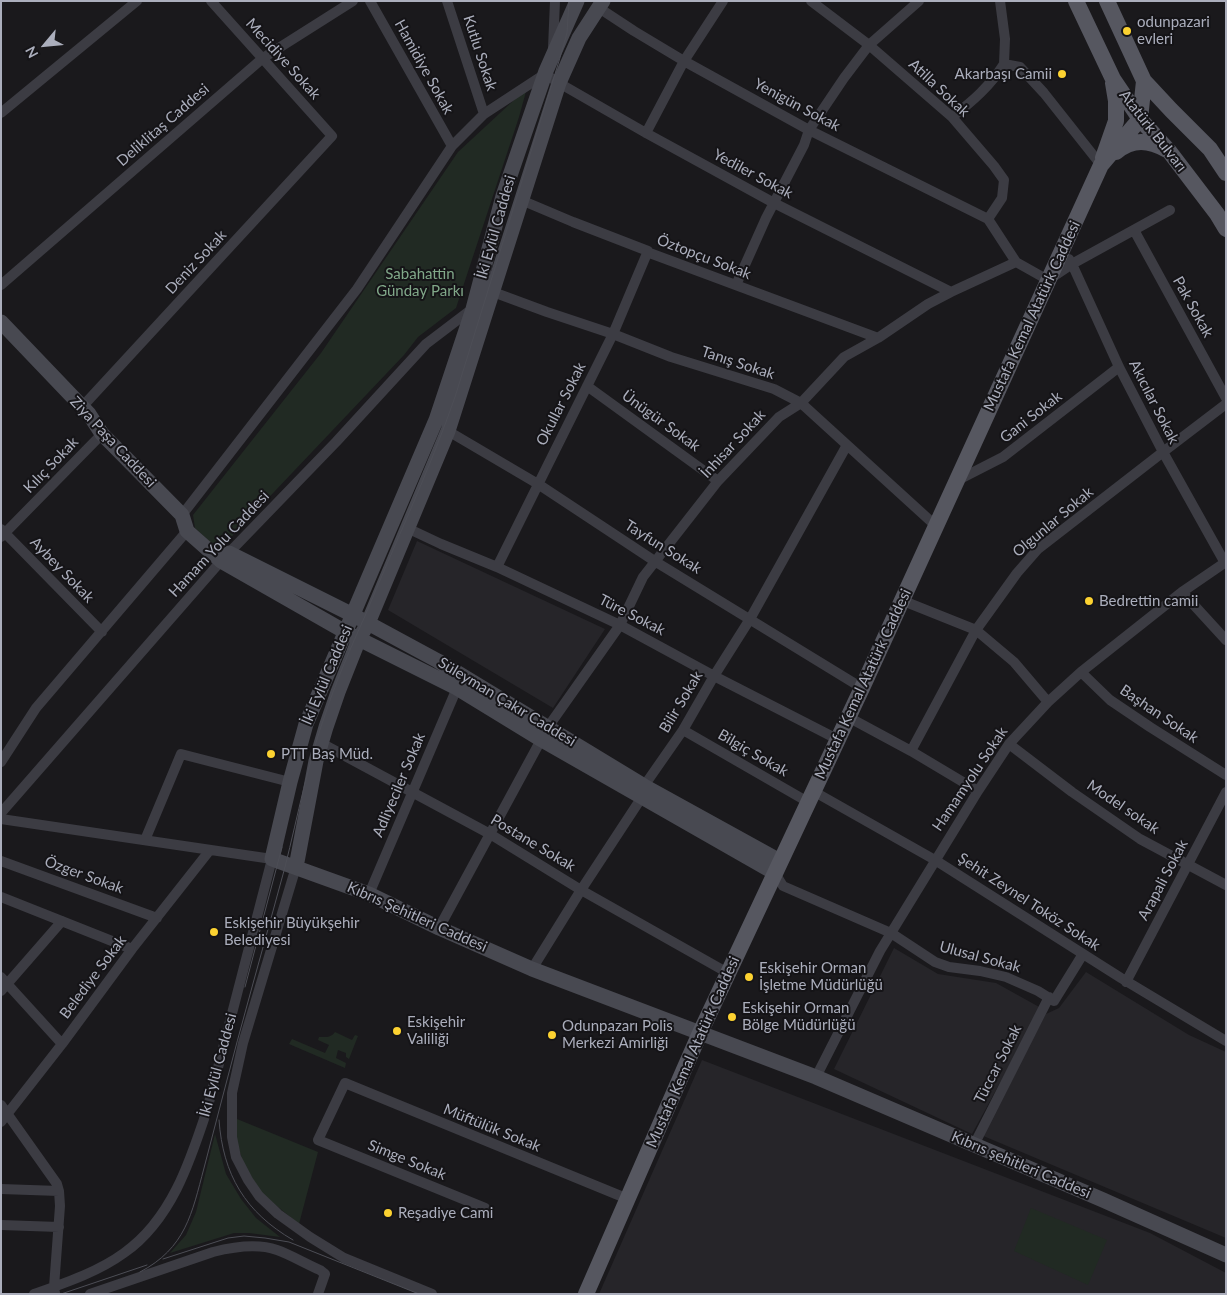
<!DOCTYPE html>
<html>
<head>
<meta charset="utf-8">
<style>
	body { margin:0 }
	#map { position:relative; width:1227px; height:1295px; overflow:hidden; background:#1a191c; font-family:Lato,sans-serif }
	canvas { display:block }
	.frame { position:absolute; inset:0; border:2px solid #abaebc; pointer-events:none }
	.north { position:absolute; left:20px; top:20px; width:50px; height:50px; -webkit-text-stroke:4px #151417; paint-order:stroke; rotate:242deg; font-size:14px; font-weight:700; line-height:20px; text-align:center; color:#abaebc }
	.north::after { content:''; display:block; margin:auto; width:18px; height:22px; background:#abaebc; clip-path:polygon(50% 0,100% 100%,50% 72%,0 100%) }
</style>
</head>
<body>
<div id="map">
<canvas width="1227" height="1295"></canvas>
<div class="frame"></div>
<div class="north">N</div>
</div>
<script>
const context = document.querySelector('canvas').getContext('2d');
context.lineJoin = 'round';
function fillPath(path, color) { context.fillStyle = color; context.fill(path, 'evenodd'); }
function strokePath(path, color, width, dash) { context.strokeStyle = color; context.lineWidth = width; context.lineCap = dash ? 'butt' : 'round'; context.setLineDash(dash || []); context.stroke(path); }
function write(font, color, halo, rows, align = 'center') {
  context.font = font + ' Lato,sans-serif'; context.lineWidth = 4; context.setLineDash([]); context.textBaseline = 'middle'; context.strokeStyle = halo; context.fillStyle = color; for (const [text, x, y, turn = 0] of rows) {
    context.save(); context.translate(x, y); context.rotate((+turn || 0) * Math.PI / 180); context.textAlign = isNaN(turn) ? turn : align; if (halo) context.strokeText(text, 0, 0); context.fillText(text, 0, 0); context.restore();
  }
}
const built = new Path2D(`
	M417,541L605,629L553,708L388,610Z
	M894,948L938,974L996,983L1041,1008L972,1134L834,1069Z
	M1086,972L1189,1035L1226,1052V1238L981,1135L1046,1014L1059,1008Z
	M702,1060L1150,1233L1226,1273V1294H599Z`);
const green = new Path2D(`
	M527,88L519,117L456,308L418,337L404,355L219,550L195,528L193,515L321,353L458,152Z
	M335,1032L352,1040L355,1035L358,1036L349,1059L346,1057V1053L338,1050L336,1058L346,1063L345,1068L289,1044L292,1039L325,1053L329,1045L318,1040L319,1037C325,1037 331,1038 335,1032Z
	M237,1119L318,1152L299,1224L263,1195L245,1167L236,1141Z
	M215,1134L226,1174L241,1199L256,1218L280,1237L249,1233H234L170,1253L186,1235L196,1212Z
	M1031,1208L1107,1240L1088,1285L1014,1251Z`);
const street = new Path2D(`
	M370,1L452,146
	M447,1L484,114
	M811,1L869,45L952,117L994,166L1004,180L1002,198L988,219
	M1000,1L1005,39L1004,64L1020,67L1044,93L1101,165
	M599,8L634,31L684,61L809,130L988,219L1016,262L1048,280L1072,264L1170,210
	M553,48L555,1
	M1,113L137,1
	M952,117C973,101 990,86 1004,64
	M646,133L684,61L723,1
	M521,200L573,222L648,251L647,252L878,338
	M1134,230L1226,398
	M1069,259L1072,264L1119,367L1163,452L1225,563
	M1,285L263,58L353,1
	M736,285L766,218L804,145L809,130L844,78L869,45L919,1
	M493,292L547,312L613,334L671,357L774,389L801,403L936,526
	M587,386L718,481
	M82,407L332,136L211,1
	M448,431L538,484L656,562L862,688
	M956,481L1003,457L1119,367
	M182,515L357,289L452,146L484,114L545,74L559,83L646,133L774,203L951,292
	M407,528L441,544L497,567L620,625L714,676L837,739
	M1,529L102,632
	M1,537L102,434
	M497,567L613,334L648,251
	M1182,592L1226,640
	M901,600L976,630L1014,662L1048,702
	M1081,672L1110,700L1150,727L1226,775
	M848,717L911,751L978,791
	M683,730L808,802
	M321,743L490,834L581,890L728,973
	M1009,744L1072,792L1140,839L1226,885
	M911,751L976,630L1017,573L1038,549L1163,452L1226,404
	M1,762L36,708L187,531
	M813,791L935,860L1121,978L1226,1041
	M1,813L221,561L336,442L426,344L472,309
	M1,819L272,859L207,1110C190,1162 171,1220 124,1253C98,1272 65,1283 34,1294
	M145,840L181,754L290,782
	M1,861L157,918
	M296,867L243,1043L232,1093V1137L236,1157L248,1180L259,1196L278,1214L310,1237L344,1258L432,1294
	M775,873L783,886L891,933L935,962L949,967L980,971L1006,977L1038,991L1054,1001L1083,954
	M369,894L457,688
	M1,897L132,949
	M439,928L548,727L620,625L643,577L718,481L779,417L801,403L844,357L878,338L928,304L951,292L1016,262
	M532,969L581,890L642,797L644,786L683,730L714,676L750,619L847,445
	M1,977L62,1044
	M1126,982L1226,792
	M1,991L62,921
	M816,1077L880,951L978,791L1009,744L1048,702L1081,672L1182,592L1226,562
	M1,1105L57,1184L59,1191L60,1206L54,1287L55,1293
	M1,1122L62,1044L132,949L210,850
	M974,1145L1049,997
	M1,1189L59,1191
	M485,1208L318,1140L345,1083L628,1199
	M1,1225L59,1227
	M90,1294L213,1252C233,1247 257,1243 277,1250C291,1255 306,1264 320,1270L325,1274L318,1294`);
const secondary = new Path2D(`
	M577,1L546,71L527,126L503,196L473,309L436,420L306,724L290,782L272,859L369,894L439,928L532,969L816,1077L1103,1200L1226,1255
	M1,322L89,414L102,434L114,446L182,515L187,531L221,561L349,634L457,688L542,740L775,873
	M229,553L353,615L438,661L644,786L780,861
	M296,867L316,761L326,727L338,692L359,639L368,623L448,431L559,83L579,38L603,1`);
const primary = new Path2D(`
	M1076,1L1113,79L1140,119L1169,151L1217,214L1226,229
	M1107,1L1144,81L1171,110L1210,149L1226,173
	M1116,152C1133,138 1149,140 1167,150
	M1103,158L1116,121V101L1113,83
	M586,1294L700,1033L862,688L1101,165L1140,119L1144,81`);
const tram = new Path2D(`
	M245,987L282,847
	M219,1120C223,1175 245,1212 293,1240
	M163,1259L228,1238L244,1236L265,1238L289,1242L419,1294
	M140,1272C186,1248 192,1213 204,1168C210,1145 216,1122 222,1099C242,1021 264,945 285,867C298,815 308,762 326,712C337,679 351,647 365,616C395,543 429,472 455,397L559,61L567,33L569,1
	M61,1294L147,1265`);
const markers = [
	[1127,31,5,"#fcd231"],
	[1062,74,5,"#fcd231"],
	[1089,601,5,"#fcd231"],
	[271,754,5,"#fcd231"],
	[214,932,5,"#fcd231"],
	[749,977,5,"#fcd231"],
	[732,1017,5,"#fcd231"],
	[397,1031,5,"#fcd231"],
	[552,1035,5,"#fcd231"],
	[388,1213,5,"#fcd231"]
];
const poiNames = [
	["odunpazari",1137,22],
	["evleri",1137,39],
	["Akarbaşı Camii",1052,74,"right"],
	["Bedrettin camii",1099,601],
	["PTT Baş Müd.",281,754],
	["Eskişehir Büyükşehir",224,923],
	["Belediyesi",224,940],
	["Eskişehir Orman",759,968],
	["İşletme Müdürlüğü",759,985],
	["Eskişehir Orman",742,1008],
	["Bölge Müdürlüğü",742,1025],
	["Eskişehir",407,1022],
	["Valiliği",407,1039],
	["Odunpazarı Polis",562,1026],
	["Merkezi Amirliği",562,1043],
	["Reşadiye Cami",398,1213]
];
const streetNames = [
	["Kutlu Sokak",480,53,72],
	["Mecidiye Sokak",283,59,48],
	["Hamidiye Sokak",424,67,61],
	["Atilla Sokak",939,88,43],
	["Yenigün Sokak",797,105,28],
	["Deliklitaş Caddesi",163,125,-41],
	["Atatürk Bulvarı",1153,131,52],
	["Yediler Sokak",753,174,28],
	["İki Eylül Caddesi",496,227,-74],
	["Öztopçu Sokak",704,257,21],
	["Deniz Sokak",196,262,-47],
	["Pak Sokak",1193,307,61],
	["Mustafa Kemal Atatürk Caddesi",1032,316,-65],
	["Tanış Sokak",738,363,18],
	["Akıcılar Sokak",1154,402,63],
	["Okullar Sokak",561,404,-63],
	["Gani Sokak",1031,417,-38],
	["Ünügür Sokak",661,421,36],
	["Ziya Paşa Caddesi",113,442,47],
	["İnhisar Sokak",733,444,-47],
	["Kılıç Sokak",51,465,-46],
	["Olgunlar Sokak",1053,522,-40],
	["Hamam Yolu Caddesi",219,544,-47],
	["Tayfun Sokak",663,547,32],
	["Aybey Sokak",62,570,46],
	["Türe Sokak",632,615,27],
	["İki Eylül Caddesi",327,675,-67],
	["Mustafa Kemal Atatürk Caddesi",863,684,-65],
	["Süleyman Çakır Caddesi",507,702,31],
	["Bilir Sokak",681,702,-59],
	["Başhan Sokak",1159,714,34],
	["Bilgiç Sokak",753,753,30],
	["Hamamyolu Sokak",970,779,-56],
	["Adliyeciler Sokak",399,785,-67],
	["Model sokak",1123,807,34],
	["Postane Sokak",533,843,31],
	["Özger Sokak",84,875,20],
	["Arapali Sokak",1163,880,-62],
	["Şehit Zeynel Toköz Sokak",1029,902,33],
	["Kıbrıs Şehitleri Caddesi",417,917,24],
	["Ulusal Sokak",980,957,15],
	["Belediye Sokak",93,977,-53],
	["Mustafa Kemal Atatürk Caddesi",693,1052,-66],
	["Tüccar Sokak",998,1064,-63],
	["İki Eylül Caddesi",218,1065,-75],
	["Müftülük Sokak",492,1128,22],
	["Simge Sokak",407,1160,22],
	["Kıbrıs şehitleri Caddesi",1021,1165,23]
];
const parkNames = [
	["Sabahattin",420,274],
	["Günday Parkı",420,291]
];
fillPath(built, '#262529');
fillPath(green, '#212a23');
strokePath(street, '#3c3c43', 10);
strokePath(secondary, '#484951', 15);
strokePath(primary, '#565760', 16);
strokePath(tram, '#4d4e56', 1);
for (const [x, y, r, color] of markers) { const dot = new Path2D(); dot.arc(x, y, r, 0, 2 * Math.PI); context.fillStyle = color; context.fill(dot); strokePath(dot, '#151417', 2); }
write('15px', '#abaebc', '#151417', poiNames, 'left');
write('15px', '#abaebc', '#151417', streetNames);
write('15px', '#81a889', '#151417', parkNames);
</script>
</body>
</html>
